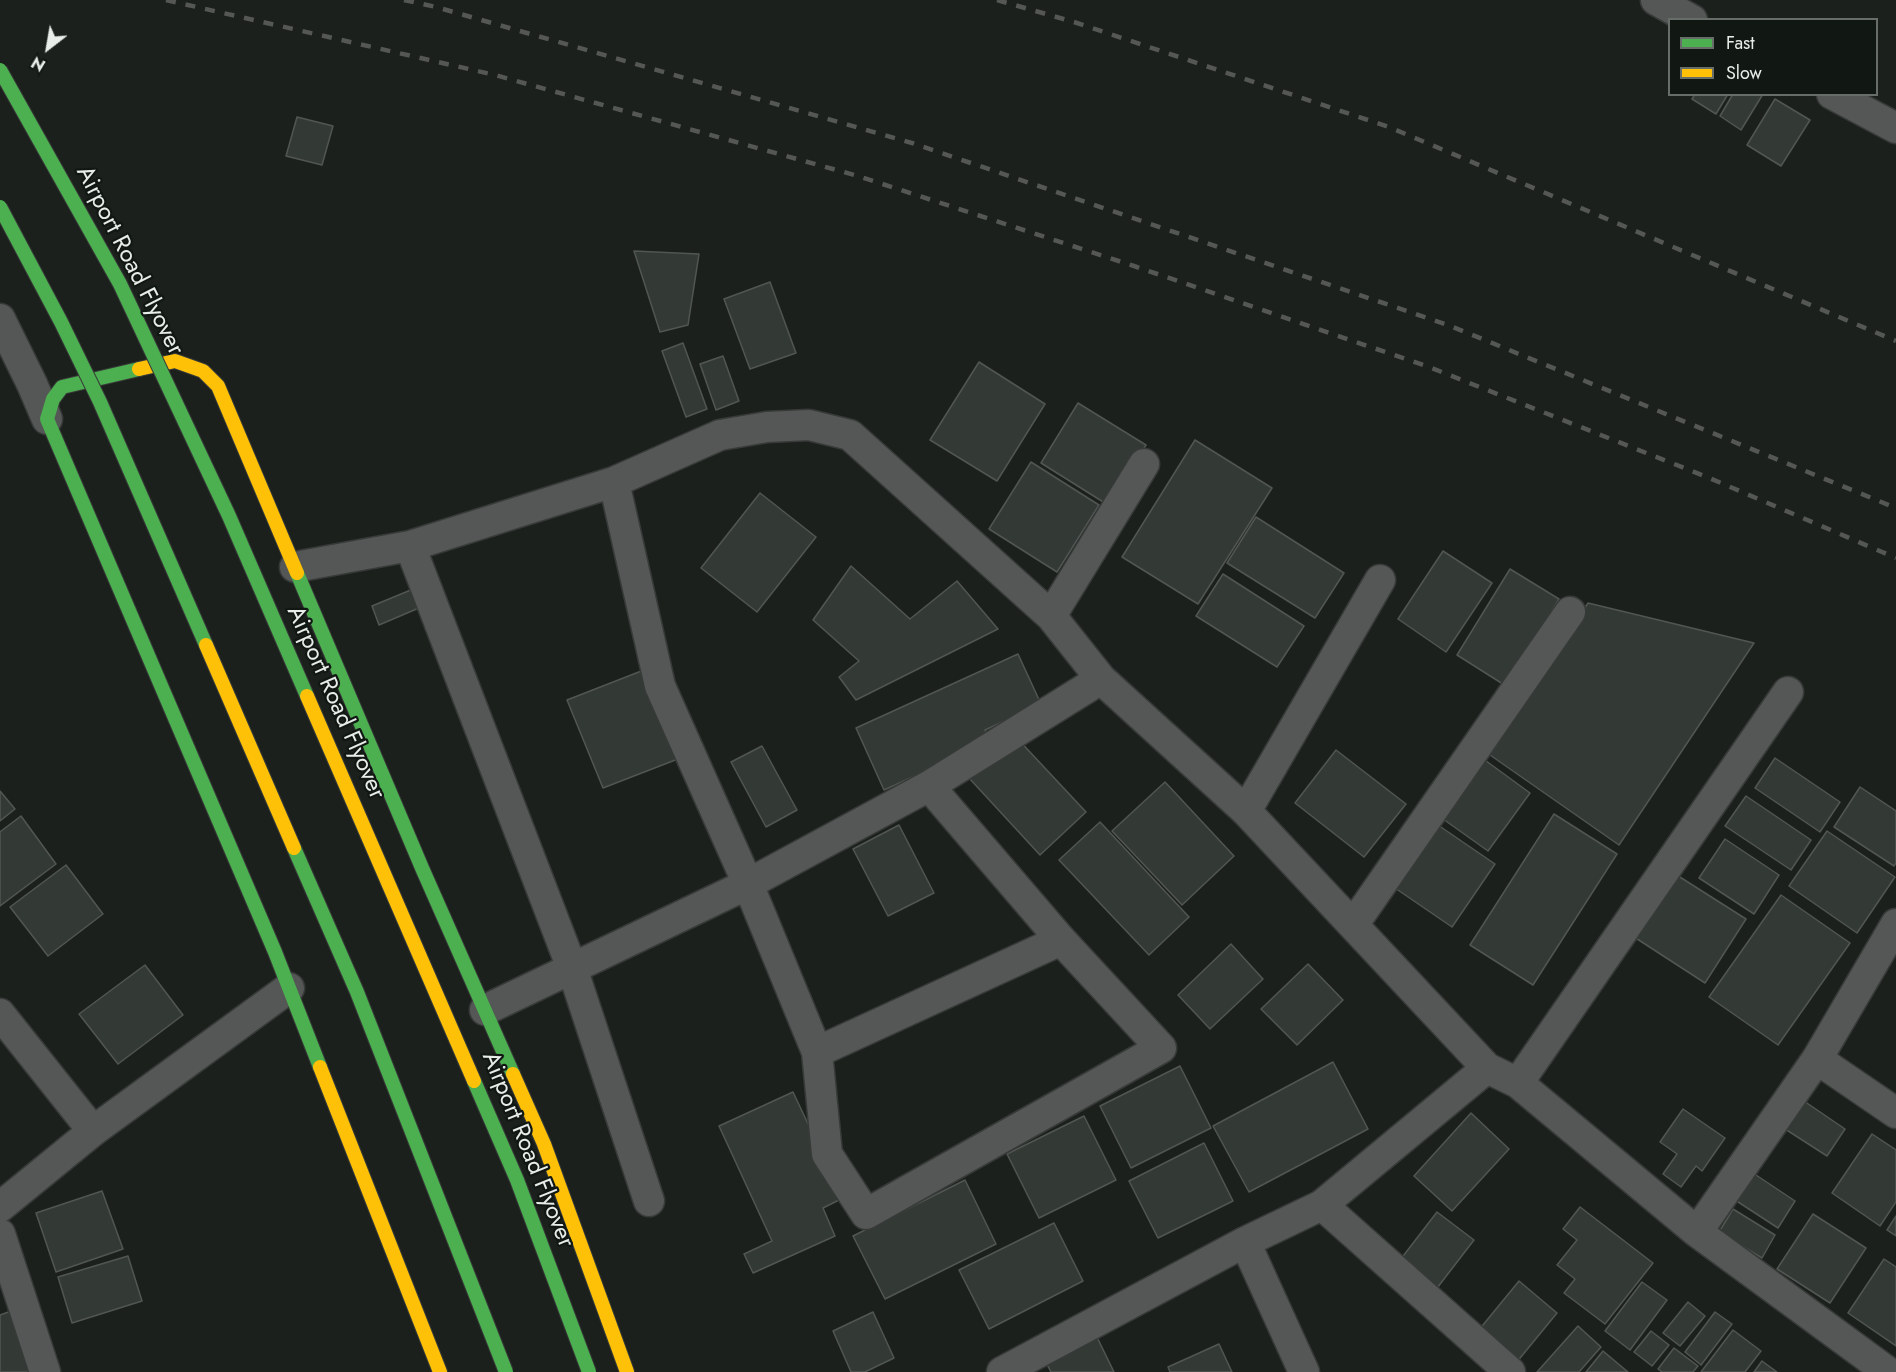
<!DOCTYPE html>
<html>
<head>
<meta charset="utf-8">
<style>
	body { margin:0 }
	#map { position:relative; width:1896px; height:1372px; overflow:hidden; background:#1c201d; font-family:Jost,sans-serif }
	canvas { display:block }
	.legend { position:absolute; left:1668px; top:18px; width:210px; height:78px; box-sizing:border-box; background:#111813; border:2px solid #676d69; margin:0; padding:8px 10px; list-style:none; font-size:18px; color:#e8ede9 }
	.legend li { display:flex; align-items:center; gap:12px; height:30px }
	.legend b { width:30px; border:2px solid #676d69 }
	.north { position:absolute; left:18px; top:18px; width:60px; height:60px; -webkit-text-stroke:4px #111813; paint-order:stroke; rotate:211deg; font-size:16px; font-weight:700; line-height:24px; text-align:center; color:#e8ede9 }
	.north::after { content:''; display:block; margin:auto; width:21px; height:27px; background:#e8ede9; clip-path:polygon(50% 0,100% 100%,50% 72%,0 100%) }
</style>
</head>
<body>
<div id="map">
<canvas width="1896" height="1372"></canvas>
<ul class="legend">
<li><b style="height:8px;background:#4caf50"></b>Fast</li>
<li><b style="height:8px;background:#ffc107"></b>Slow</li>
</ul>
<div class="north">N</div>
</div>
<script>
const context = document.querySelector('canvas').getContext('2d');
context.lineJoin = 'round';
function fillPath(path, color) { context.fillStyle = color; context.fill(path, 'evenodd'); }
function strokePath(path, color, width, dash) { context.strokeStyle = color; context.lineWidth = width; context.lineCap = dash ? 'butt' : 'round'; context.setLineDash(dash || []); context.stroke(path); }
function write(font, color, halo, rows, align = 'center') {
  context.font = font + ' Jost,sans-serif'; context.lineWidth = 4.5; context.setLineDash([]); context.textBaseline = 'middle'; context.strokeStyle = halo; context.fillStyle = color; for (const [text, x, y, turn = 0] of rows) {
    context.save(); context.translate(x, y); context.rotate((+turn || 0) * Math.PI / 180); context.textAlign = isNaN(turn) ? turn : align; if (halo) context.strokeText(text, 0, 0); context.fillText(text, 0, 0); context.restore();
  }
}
const building = new Path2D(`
	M1695,94H1728L1716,114L1692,99Z
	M1733,94H1763L1741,130L1720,116Z
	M1775,99L1810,120L1781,166L1747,145Z
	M297,117L333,126L322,165L286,156Z
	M634,251L699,254L688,325L660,332Z
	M770,282L796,353L750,369L724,299Z
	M683,343L707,409L686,417L662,351Z
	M723,356L739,401L716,410L700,364Z
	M979,362L1045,404L997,481L930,440Z
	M1078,403L1146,445L1108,505L1041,463Z
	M1195,440L1272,488L1198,604L1122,557Z
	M1031,462L1099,505L1057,572L989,529Z
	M760,493L816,537L757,612L701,568Z
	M1256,517L1344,573L1315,618L1227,563Z
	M1443,551L1492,583L1446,652L1398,619Z
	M851,566L910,619L957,581L998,629L856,700L839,677L859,661L813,620Z
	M1510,569L1559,599L1506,686L1457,655Z
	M1223,574L1304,626L1277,667L1196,616Z
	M418,587L426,605L379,625L372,606Z
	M1588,603L1754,643L1619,845L1490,755Z
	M1018,654L1041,704L985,730L990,742L884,790L856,728Z
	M649,668L683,757L603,788L567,700Z
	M1015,736L1086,812L1040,855L969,778Z
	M762,746L797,810L766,827L731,762Z
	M1336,750L1406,804L1364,857L1295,803Z
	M1478,755L1530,793L1488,851L1436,814Z
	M1775,758L1840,802L1820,832L1755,788Z
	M1165,782L1234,856L1182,905L1112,831Z
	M1860,787L1896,811V863L1894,866L1834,827Z
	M0,791L15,809L0,821Z
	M1746,796L1811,840L1791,870L1725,826Z
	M1554,814L1617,854L1533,985L1470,945Z
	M21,816L56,864L0,906V832Z
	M1100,822L1189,917L1149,955L1059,860Z
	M1435,823L1495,864L1452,927L1392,886Z
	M899,825L934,893L888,916L853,849Z
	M1827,831L1895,877L1857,933L1789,886Z
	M1725,839L1779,875L1754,914L1699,878Z
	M66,865L103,914L48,956L10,907Z
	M1672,872L1746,919L1705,983L1631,935Z
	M1781,895L1850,943L1778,1045L1709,997Z
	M1231,944L1263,979L1210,1029L1178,995Z
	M1308,964L1343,1000L1297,1045L1261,1009Z
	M145,965L183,1015L118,1064L79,1014Z
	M1333,1062L1368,1129L1249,1192L1213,1126Z
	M1180,1066L1211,1128L1131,1168L1100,1106Z
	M793,1092L843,1198L823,1208L835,1236L753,1273L744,1254L772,1241L719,1126Z
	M1801,1099L1845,1129L1827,1156L1782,1127Z
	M1683,1109L1725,1138L1702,1171L1696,1166L1681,1187L1663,1174L1677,1154L1660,1142Z
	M1471,1113L1509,1149L1452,1211L1414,1176Z
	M1084,1116L1116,1180L1039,1218L1007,1154Z
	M1872,1134L1896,1150V1202L1880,1226L1832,1193Z
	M1204,1143L1233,1201L1158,1238L1129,1181Z
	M1750,1171L1795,1201L1778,1228L1732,1198Z
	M965,1180L996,1244L885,1299L853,1236Z
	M102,1191L123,1249L56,1272L36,1213Z
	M1580,1207L1653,1263L1605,1324L1564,1293L1575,1279L1557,1265L1577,1240L1563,1229Z
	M1733,1209L1775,1235L1762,1258L1719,1232Z
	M1437,1212L1474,1240L1434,1292L1397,1264Z
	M1813,1214L1866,1248L1830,1303L1777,1269Z
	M1896,1216V1236L1887,1230Z
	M1054,1223L1083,1281L989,1329L959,1270Z
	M128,1256L142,1301L72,1323L58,1277Z
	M1884,1259L1896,1267V1346L1848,1313Z
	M1519,1281L1557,1313L1516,1363L1478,1331Z
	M1642,1282L1667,1300L1630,1350L1605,1331Z
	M1688,1302L1705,1316L1680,1346L1663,1333Z
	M11,1311L32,1372H0V1315Z
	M873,1312L894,1358L865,1372H851L833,1331Z
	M1715,1312L1732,1324L1701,1365L1685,1352Z
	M1578,1326L1601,1347L1579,1372H1537Z
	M1733,1330L1761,1351L1745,1372H1701Z
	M1094,1331L1114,1372H1051L1043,1357Z
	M1651,1331L1669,1345L1652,1366L1634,1352Z
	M1219,1344L1232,1372H1170L1168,1367Z
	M1674,1348L1698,1366L1693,1372H1662L1658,1369Z
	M1603,1351L1628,1372H1586Z
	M1762,1361L1777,1372H1754Z`);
const street = new Path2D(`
	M1656,0L1692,20
	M1832,94L1896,128
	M0,319L32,384L47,419
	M614,482L660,686L748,884L817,1052L827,1154L866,1214L1161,1048L1061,940L929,786
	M410,546L572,968L649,1201
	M295,567L410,546L614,482L720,435L767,427L809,425L850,435L1051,616L1101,679L1246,811L1487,1068L1518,1083L1697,1232L1888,1372
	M1051,616L1144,464
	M1246,811L1380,580
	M1353,925L1570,612
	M485,1010L748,884L929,786L1101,679
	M0,1014L93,1131
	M817,1052L1061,940
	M1817,1059L1896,1113
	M1518,1083L1788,692
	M1322,1205L1510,1372
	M0,1207L93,1131L289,988
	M1697,1232L1817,1059L1896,924
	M0,1234L45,1372
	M1245,1242L1304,1372
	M1002,1372L1245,1242L1322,1205L1487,1068`);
const fast = new Path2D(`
	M139,369L62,387L53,399L47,419L275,952L320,1067
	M297,573L422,868L513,1074`);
const slow = new Path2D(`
	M139,369L175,361L203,371L218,386L297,573
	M320,1067L440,1372
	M513,1074L544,1144L627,1372`);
const rail = new Path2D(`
	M166,0L495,75L858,176L1134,266L1429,367L1707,477L1896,558
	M404,0L436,7L912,143L1448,325L1896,508
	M997,0L1074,22L1389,127L1896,341`);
const fastBridge = new Path2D(`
	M0,70L120,284L229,516L307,696
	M0,207L61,322L100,402L206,645
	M294,848L357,992L506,1372
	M474,1081L517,1180L589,1372`);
const slowBridge = new Path2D(`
	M206,645L294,848
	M307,696L474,1081`);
const streetNames = [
	["Airport Road Flyover",129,261,63],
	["Airport Road Flyover",335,703,66],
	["Airport Road Flyover",527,1150,68]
];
fillPath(building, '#333a35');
strokePath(building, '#525653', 1.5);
strokePath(street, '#373a38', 33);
strokePath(fast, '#373a38', 16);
strokePath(slow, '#373a38', 16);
strokePath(street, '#545755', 30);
strokePath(fast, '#4caf50', 14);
strokePath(slow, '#ffc107', 14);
strokePath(rail, '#545754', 4.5, [10, 10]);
strokePath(fastBridge, '#373a38', 16, []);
strokePath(slowBridge, '#373a38', 16, []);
strokePath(fastBridge, '#4caf50', 14);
strokePath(slowBridge, '#ffc107', 14);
write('24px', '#e8ede9', '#111813', streetNames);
</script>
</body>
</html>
